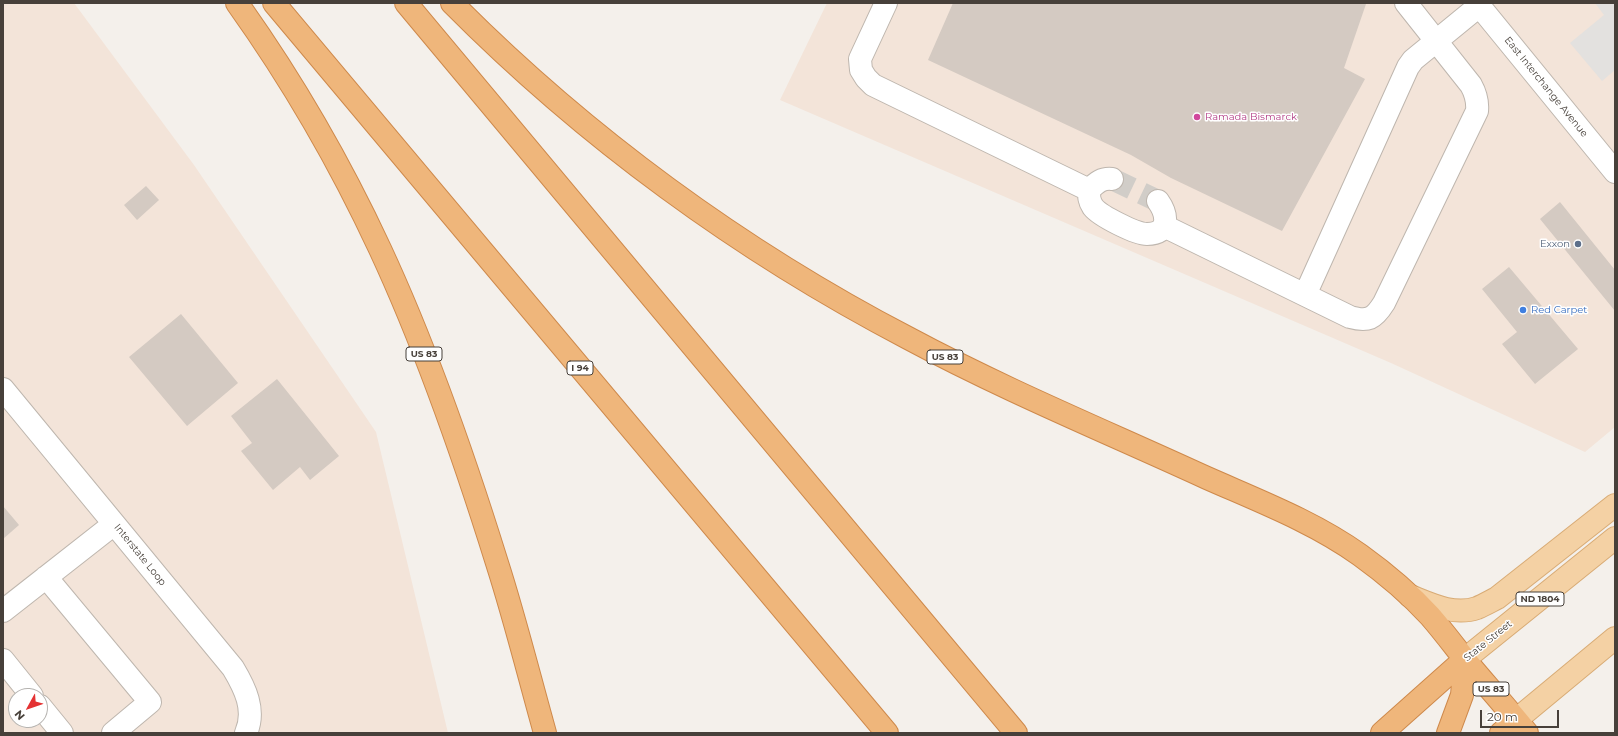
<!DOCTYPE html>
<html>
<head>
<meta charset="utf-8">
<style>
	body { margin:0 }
	#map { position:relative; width:1618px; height:736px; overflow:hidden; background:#f4f0eb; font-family:Montserrat,sans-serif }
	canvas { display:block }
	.frame { position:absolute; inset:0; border:4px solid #47403a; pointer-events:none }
	.north { position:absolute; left:8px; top:688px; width:40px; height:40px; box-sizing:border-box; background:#fff; border:1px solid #b5b3b0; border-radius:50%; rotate:230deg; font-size:11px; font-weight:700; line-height:16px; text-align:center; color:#47403a }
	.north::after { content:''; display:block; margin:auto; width:14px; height:18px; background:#e43233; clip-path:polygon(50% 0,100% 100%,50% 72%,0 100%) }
	.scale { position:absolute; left:1480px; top:710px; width:79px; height:18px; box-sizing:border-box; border:2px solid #47403a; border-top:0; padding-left:5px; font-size:12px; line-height:14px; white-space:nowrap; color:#47403a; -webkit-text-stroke:3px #fff; paint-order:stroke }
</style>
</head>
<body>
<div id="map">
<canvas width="1618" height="736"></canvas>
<div class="frame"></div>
<div class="north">N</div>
<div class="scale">20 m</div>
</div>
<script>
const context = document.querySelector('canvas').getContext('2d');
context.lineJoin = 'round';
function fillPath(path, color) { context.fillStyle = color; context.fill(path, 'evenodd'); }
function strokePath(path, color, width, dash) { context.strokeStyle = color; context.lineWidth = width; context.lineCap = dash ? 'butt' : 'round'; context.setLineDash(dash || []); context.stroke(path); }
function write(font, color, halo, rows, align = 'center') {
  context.font = font + ' Montserrat,sans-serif'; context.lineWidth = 3; context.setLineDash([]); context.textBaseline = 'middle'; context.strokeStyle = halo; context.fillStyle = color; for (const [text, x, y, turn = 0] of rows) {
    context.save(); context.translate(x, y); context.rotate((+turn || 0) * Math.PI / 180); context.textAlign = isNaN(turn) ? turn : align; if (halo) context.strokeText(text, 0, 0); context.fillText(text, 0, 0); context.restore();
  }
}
const commercial = new Path2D(`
	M3,3H74L194,165L376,432L448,733H3ZM16,696H40V720H16Z
	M827,3H1615V427L1585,452L1391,363L780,100Z`);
const parking = new Path2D(`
	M1595,3H1615V70L1602,81L1570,43L1604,15Z`);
const building = new Path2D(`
	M953,3H1365L1366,4L1344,68L1365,79L1282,231L1171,178L1131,155L928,60Z
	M146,186L159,200L137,220L124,205Z
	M1560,202L1615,270V311L1540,219Z
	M1509,267L1578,349L1535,384L1502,344L1517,332L1482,289Z
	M181,314L238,383L187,426L129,357Z
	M277,379L339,456L310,480L300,467L273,490L241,451L252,443L231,416Z
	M3,506L19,525L3,539Z`);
const minorTunnel = new Path2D(`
	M1112,179L1158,201`);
const minor = new Path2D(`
	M886,3L860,59L861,70L866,78L873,85L1089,190
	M1477,3L1615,172
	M1112,179C1102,178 1097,182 1089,190C1089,197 1089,201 1093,207C1100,216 1136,234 1147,234C1170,234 1168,215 1158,201
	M1164,226L1350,317C1368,322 1374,319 1384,303L1477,111C1478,101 1476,94 1471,85L1406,3
	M1305,295L1408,67L1413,60L1479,6
	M3,389L233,668C245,688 256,710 246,733
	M46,577L150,702L113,733
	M3,611L114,524
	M3,660L32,696
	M40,706L62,733`);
const major = new Path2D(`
	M1410,596C1430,604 1454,616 1477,608C1484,605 1491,601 1497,598L1615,505
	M1465,659L1615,538
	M1516,720L1615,638`);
const highway = new Path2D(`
	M237,3C292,80 340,163 380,249C427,350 464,457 497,563C515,619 529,676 545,733
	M274,3L887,733
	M406,3L1016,733
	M452,3C585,137 741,251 908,338C1005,390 1107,432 1207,478C1259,501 1314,522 1360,555C1385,573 1409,593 1430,616C1443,631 1455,647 1467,662C1487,686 1508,709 1527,733
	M1382,733L1465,659
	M1448,733L1462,695L1465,659
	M1501,733L1516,720`);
const markers = [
	[1197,117,4,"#d1479c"],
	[1578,244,4,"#5c6f8a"],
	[1523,310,4,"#3f7fe0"]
];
const shields = [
	[424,354,36],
	[945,357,36],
	[580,368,26],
	[1540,599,48],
	[1491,689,36]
];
const shieldNames = [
	["US 83",424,354],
	["US 83",945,357],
	["I 94",580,368],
	["ND 1804",1540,599],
	["US 83",1491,689]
];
const streetNames = [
	["East Interchange Avenue",1546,87,51],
	["Interstate Loop",140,555,51],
	["State Street",1488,641,-39]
];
const hotelNames = [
	["Ramada Bismarck",1205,117]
];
const serviceNames = [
	["Exxon",1570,244]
];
const shopNames = [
	["Red Carpet",1531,310]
];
fillPath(commercial, '#f3e4d9');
fillPath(parking, '#e3e1df');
fillPath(building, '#d4cac2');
strokePath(minorTunnel, '#d1cdc8', 22, [22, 11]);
strokePath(minor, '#beb6ae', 24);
strokePath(major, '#d8ab75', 24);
strokePath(highway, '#ce894b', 24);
strokePath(minor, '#fff', 22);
strokePath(major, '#f4d1a4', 22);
strokePath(highway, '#efb67b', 22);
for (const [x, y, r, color] of markers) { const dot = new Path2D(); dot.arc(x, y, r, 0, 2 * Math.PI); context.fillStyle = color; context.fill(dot); strokePath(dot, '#fff', 1.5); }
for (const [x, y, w] of shields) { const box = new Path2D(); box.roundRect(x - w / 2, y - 7, w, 14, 3); context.fillStyle = '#fff'; context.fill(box); strokePath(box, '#47403a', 1); }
write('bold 9px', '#47403a', null, shieldNames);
write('10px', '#47403a', '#fff', streetNames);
write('10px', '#b23c85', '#fff', hotelNames, 'left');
write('10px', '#4e5e75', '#fff', serviceNames, 'right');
write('10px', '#366cbe', '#fff', shopNames, 'left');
</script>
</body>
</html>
